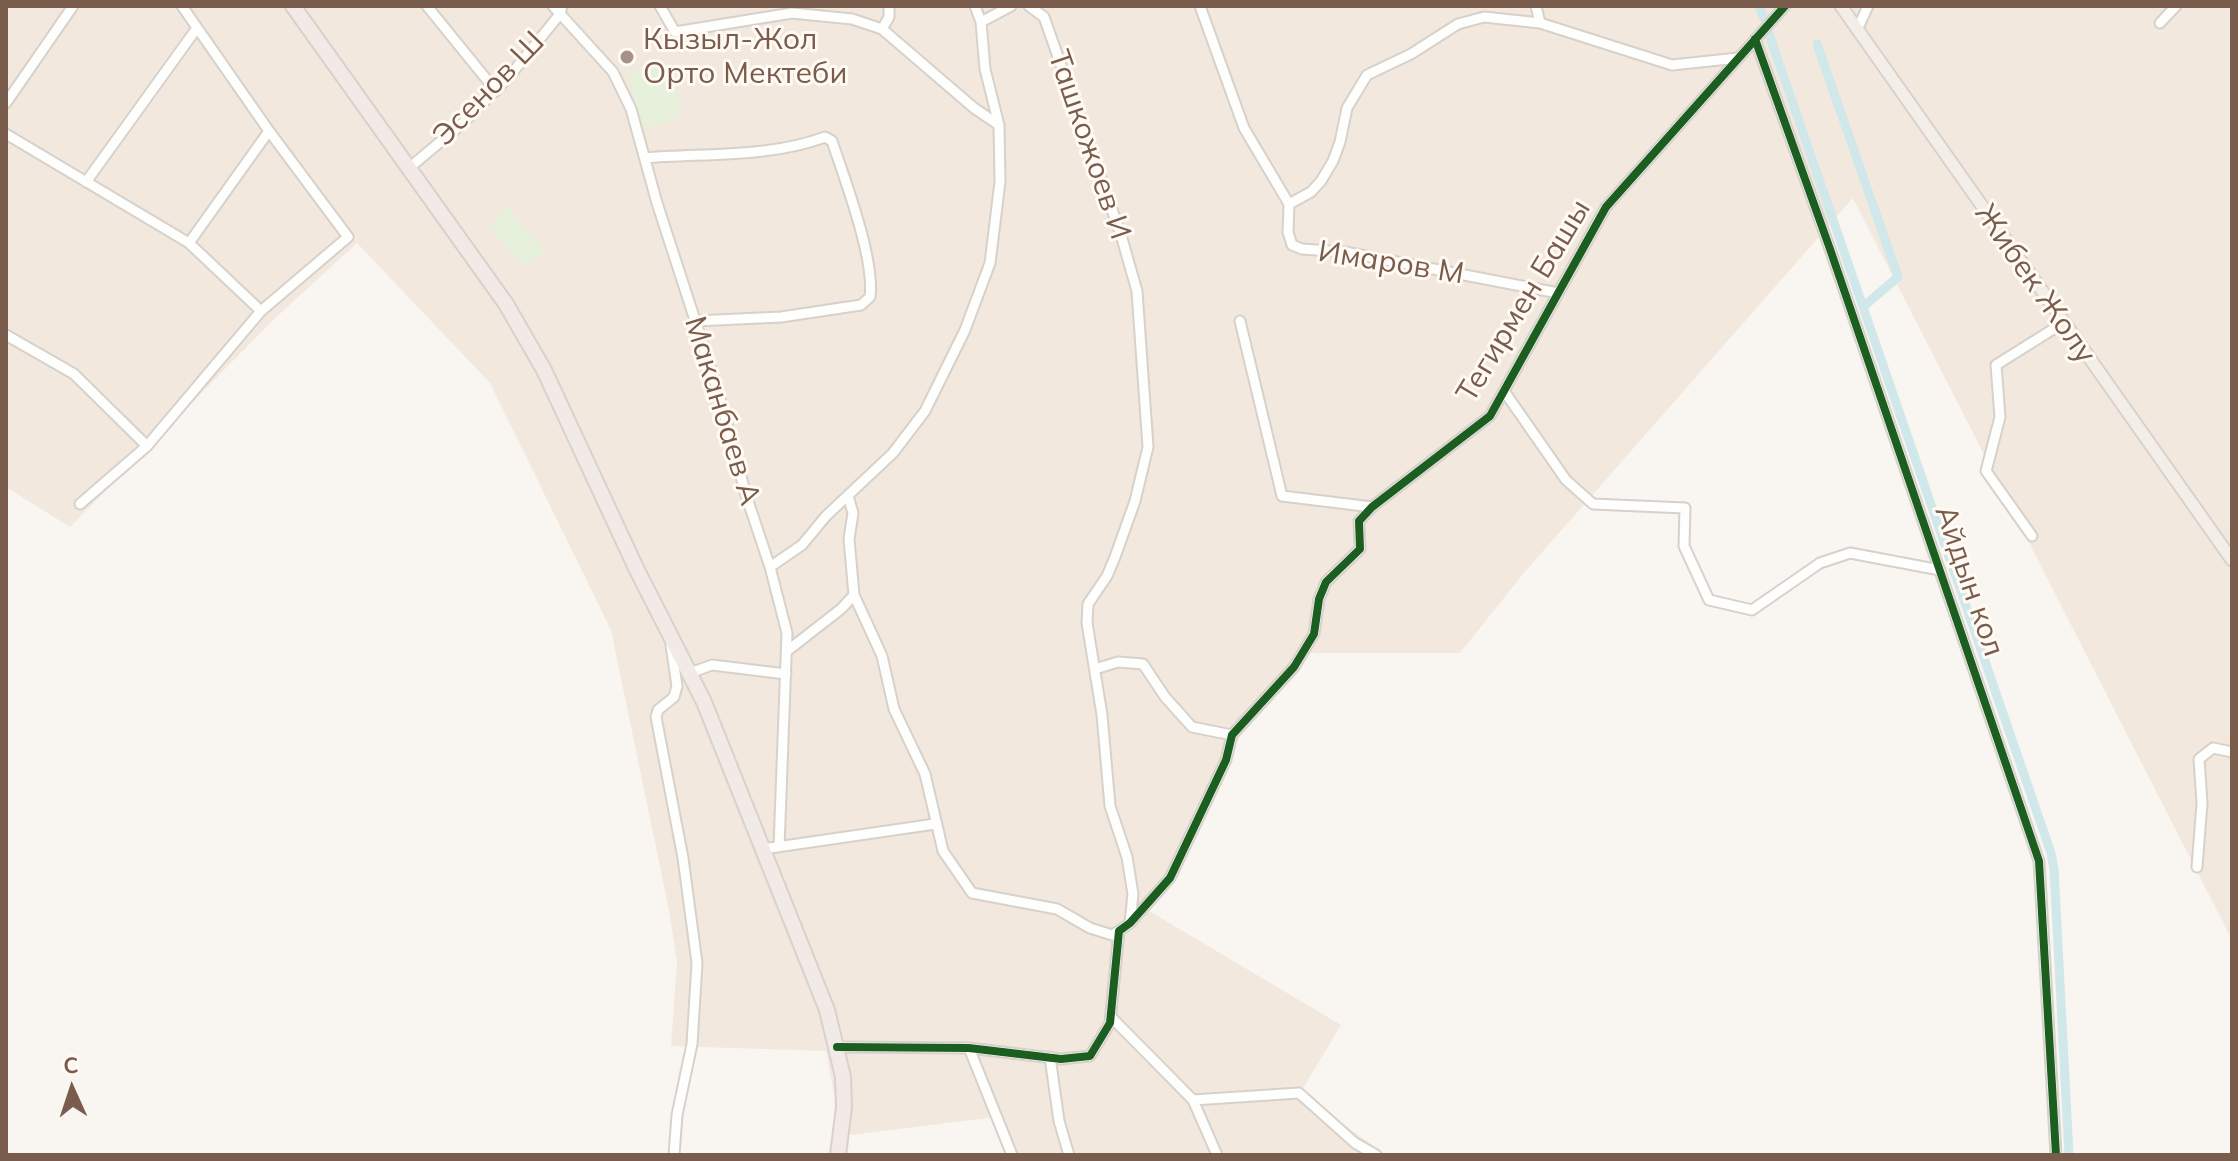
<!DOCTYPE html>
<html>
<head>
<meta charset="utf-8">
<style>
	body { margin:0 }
	#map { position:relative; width:2238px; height:1161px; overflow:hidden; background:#f9f5f0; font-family:Mulish,sans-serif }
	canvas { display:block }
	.frame { position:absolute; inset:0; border:8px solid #7a5c4d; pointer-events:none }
	.north { position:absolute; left:32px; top:1049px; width:80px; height:80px; -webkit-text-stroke:6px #fffaf3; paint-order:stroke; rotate:357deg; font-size:22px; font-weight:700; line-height:32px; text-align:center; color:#7a5c4d }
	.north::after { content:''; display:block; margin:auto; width:28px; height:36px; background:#7a5c4d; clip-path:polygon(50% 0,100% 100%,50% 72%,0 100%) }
</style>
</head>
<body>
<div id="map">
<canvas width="2238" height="1161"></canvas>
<div class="frame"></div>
<div class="north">С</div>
</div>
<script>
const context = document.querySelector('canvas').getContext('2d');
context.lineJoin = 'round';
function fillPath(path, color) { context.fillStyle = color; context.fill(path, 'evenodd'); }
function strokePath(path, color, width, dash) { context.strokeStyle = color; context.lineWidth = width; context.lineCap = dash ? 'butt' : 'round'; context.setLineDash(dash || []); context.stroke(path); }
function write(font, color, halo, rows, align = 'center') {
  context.font = font + ' Mulish,sans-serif'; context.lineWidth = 6; context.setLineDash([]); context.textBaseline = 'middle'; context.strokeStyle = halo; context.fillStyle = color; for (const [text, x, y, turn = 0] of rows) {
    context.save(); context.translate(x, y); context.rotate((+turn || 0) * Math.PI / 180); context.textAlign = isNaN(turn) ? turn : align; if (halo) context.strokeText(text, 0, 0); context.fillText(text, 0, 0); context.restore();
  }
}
const residential = new Path2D(`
	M6,6H2232V940L1853,198L1523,574L1460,653H1302L1232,735L1174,870L1144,908L1341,1025L1300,1093L1386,1155H1011L996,1117L842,1136L826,1051L671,1046L677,962L669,910L611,630L490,383L357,243L272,321L70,527L6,487Z`);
const green = new Path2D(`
	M671,62L681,116L641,130L628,72Z
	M508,207L545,251L524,268L488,226Z`);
const canal = new Path2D(`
	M1759,6L1764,19
	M1769,34L2051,853L2054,869L2069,1155
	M1817,44L1898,277L1863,307`);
const minor = new Path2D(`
	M427,6L496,91
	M553,6L613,72L631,109L657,203L718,391L746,495L770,567L787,633L779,847
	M660,6L675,32L792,13L852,19L882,29L974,108L999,125
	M1029,6L1044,17L1121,235L1137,291L1148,447L1135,501L1115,557L1107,576L1088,604L1087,623L1102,715L1110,806L1127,857L1133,894L1130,923
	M1200,6L1244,128L1289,204L1288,232L1292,245L1302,249L1345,252L1558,293
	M1536,6L1540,23
	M981,22L1011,6
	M2160,23L2176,6
	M882,29L889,17V6
	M1857,30L1868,6
	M1755,39L1830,249L2039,861L2056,1155
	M6,103L73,6
	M6,134L189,243L261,311
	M645,158C704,153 769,158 825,137L832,141C845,180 875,259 870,297L861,305L781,317L695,321
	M409,168L464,122L508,78L560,14L562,6
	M86,182L197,28
	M1289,204L1311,192L1321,181L1333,161L1340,142L1347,108L1367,75L1411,54L1458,24L1484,17L1540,23L1672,65L1738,58
	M189,243L269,131
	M1240,321L1282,496L1372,507
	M6,335L74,374L147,446
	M1504,391L1566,480L1593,504L1685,508L1684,546L1709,600L1752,610L1820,563L1850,553L1940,570
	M848,496L853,513L849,539L854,595L882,656L894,709L925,774L943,851L972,893L1057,909L1090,928L1112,935L1119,931
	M80,504L147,446L261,311L348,237L269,131L182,6
	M2032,536L1986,471L2000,417L1996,365L2063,323
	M770,567L802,545L826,516L893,453L925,411L965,330L990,263L1000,182L999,125L985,69L981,22L975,6
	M671,645L677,686L674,697L658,710L656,717L683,858L697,963L692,1044L677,1115L674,1155
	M787,651L841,609L854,595
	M1095,669L1118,662L1143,664L1165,697L1192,727L1232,735
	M690,673L712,665L786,674
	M763,849L935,824
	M2197,867L2202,803L2199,759L2213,748L2232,752
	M1111,1017L1193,1100L1299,1093L1355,1143L1376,1155
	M837,1047L969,1048L1061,1059L1090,1056L1110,1023L1119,931L1130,923L1170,878L1226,760L1232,735L1294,667L1314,634L1319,599L1326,582L1360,549L1359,521L1372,507L1490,416L1606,207L1785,6
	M969,1048L1012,1155
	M1050,1057L1059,1121L1069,1155
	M1193,1100L1217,1155`);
const major = new Path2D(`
	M1841,6L2232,560`);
const highway = new Path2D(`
	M293,6L506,304L544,370L636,568L704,702L827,1010L843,1077L844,1107L838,1155`);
const cycleway = new Path2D(`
	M1755,39L1830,249L2039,861L2056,1155
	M837,1047L969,1048L1061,1059L1090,1056L1110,1023L1119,931L1130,923L1170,878L1226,760L1232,735L1294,667L1314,634L1319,599L1326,582L1360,549L1359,521L1372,507L1490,416L1606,207L1785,6`);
const markers = [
	[627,57,8,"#a69286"]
];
const poiNames = [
	["Кызыл-Жол",643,40],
	["Орто Мектеби",643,74]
];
const streetNames = [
	["Эсенов Ш",489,89,-46],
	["Ташкожоев И",1089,145,71],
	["Имаров М",1391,263,9],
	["Жибек Жолу",2035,284,55],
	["Тегирмен Башы",1524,301,-59],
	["Маканбаев А",722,411,73],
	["Айдын кол",1969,581,71]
];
fillPath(residential, '#f2e8de');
fillPath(green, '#e7f0db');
strokePath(canal, '#d0e8ea', 9);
strokePath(minor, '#d7d1cb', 13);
strokePath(major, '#dad1cc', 15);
strokePath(highway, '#dad1cc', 18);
strokePath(minor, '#fefefd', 9);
strokePath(major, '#f3eee8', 11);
strokePath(highway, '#f2eae7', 14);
strokePath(cycleway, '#1b5e20', 8);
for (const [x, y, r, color] of markers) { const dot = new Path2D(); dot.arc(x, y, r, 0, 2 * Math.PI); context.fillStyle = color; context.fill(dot); strokePath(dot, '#fffaf3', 3); }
write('30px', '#7a5c4d', '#fffaf3', poiNames, 'left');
write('30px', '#7a5c4d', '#fffaf3', streetNames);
</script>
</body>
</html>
